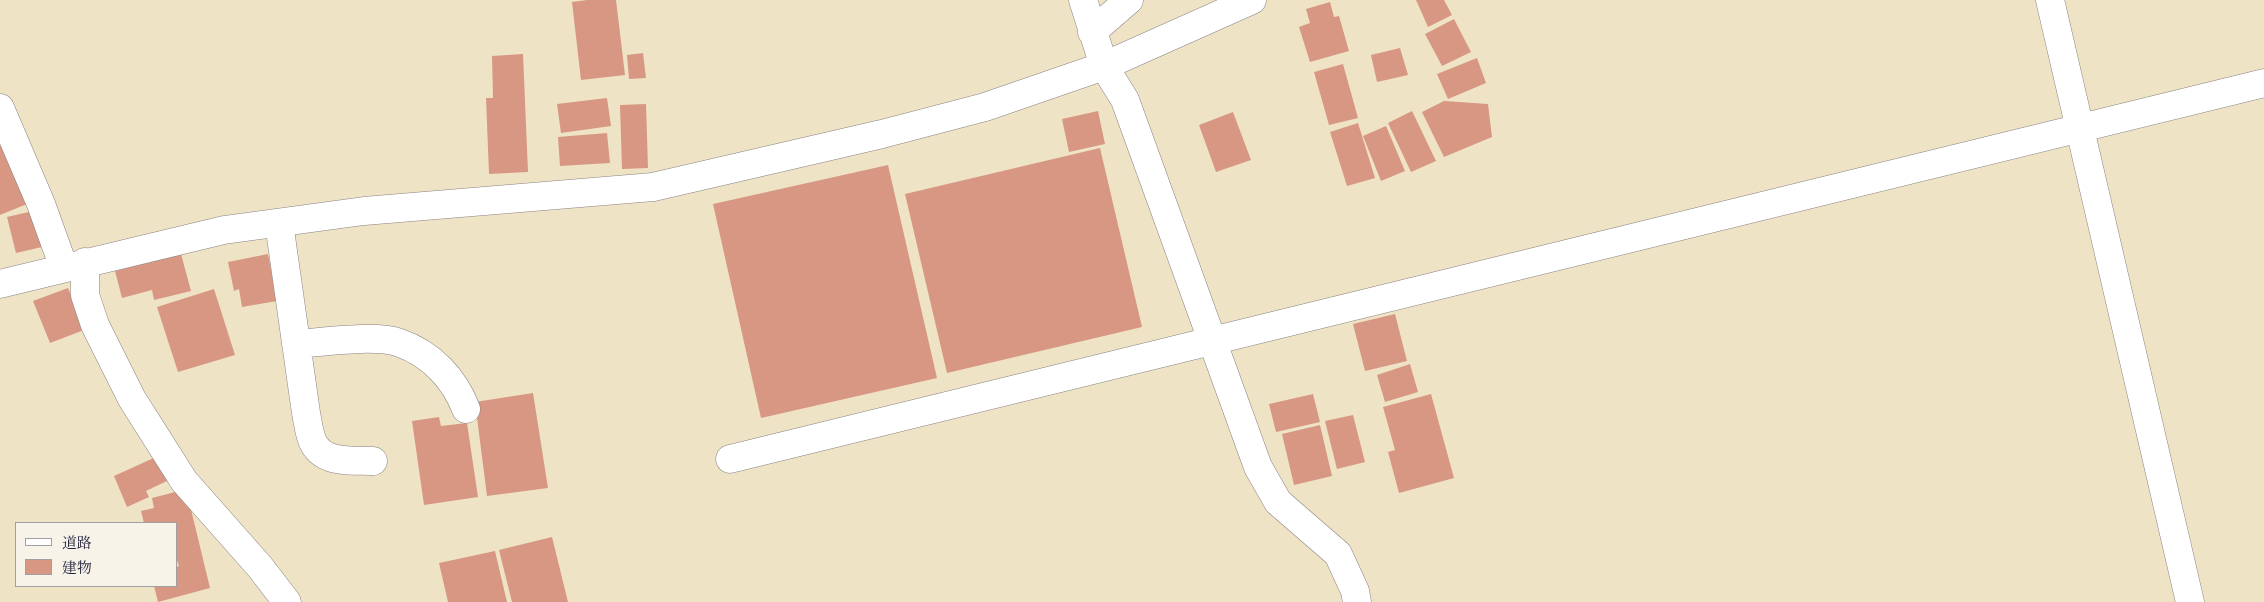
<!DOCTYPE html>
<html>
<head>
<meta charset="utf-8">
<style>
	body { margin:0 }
	#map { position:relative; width:2264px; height:602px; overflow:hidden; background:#efe3c6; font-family:"IM FELL French Canon","Noto Serif JP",serif }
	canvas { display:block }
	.legend { position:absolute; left:15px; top:522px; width:162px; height:65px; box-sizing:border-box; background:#f7f3e8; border:1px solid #a29fa3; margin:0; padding:6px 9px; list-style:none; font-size:15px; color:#22223b }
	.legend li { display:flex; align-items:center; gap:10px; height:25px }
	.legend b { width:25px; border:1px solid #a29fa3 }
</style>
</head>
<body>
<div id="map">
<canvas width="2264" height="602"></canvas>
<ul class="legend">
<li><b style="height:6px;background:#fff"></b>道路</li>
<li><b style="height:14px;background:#d79783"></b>建物</li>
</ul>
</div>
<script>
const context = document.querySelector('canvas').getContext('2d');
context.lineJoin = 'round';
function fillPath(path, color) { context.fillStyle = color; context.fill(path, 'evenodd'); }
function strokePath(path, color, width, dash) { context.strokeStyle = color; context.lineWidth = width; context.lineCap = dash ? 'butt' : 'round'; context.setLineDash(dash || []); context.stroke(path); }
const building = new Path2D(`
	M587,0H616L625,75L581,80L572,2Z
	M1416,0H1444L1452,15L1428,27Z
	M1330,2L1334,17L1339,16L1349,51L1310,62L1299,27L1310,23L1306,9Z
	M1454,19L1471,52L1442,66L1425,34Z
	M1400,48L1408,75L1377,82L1371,55Z
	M643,53L646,78L629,79L627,55Z
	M523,54L528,172L489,174L486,98H493L492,56Z
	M1477,58L1486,83L1448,99L1437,74Z
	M1343,64L1358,118L1329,125L1314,72Z
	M607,98L611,126L561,133L557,104Z
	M1444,101L1488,104L1492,137L1444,157L1422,112Z
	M646,104L648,168L622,169L620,105Z
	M1098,111L1105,144L1069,152L1062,119Z
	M1412,111L1436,161L1411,172L1388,123Z
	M1233,112L1251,160L1216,172L1199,125Z
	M1358,123L1375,178L1347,186L1330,132Z
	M1386,126L1405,171L1381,181L1363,136Z
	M607,133L610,163L560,166L558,137Z
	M2,143L27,204L0,215V144Z
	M1100,148L1142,327L947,373L905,194Z
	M888,165L937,378L761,418L713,204Z
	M33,211L42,247L16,253L7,217Z
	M181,254L191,291L154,300L152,290L122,298L115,271Z
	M268,254L277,301L242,307L239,289L234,291L228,262Z
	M68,288L84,330L50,343L33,301Z
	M214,289L235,355L178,372L157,307Z
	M1395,314L1407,361L1365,371L1353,324Z
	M1410,364L1418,392L1385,402L1377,375Z
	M533,393L548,488L487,496L475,402Z
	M1313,394L1320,422L1276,432L1269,404Z
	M1431,394L1454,478L1399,493L1388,452L1395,450L1383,407Z
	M1353,415L1365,462L1337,469L1325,421Z
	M439,417L441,426L467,423L478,497L424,505L412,421Z
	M1320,425L1332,476L1294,485L1282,434Z
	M158,456L169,480L146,491L149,497L127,507L114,476Z
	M179,491L181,499L188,497L210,588L158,602L154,586H176V567L179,566L176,558V523H144L141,511L154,508L152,498Z
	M552,537L568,602H512L499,550Z
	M495,551L507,602H448L439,563Z`);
const minor = new Path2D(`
	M1083,0L1104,66L1125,100L1258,467L1278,502L1338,554L1355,591L1357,602
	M2050,0L2190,602
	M1092,32L1129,0
	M0,108L41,204L64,268
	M279,223L306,413C308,422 309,436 314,444C325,464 353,460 373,461
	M85,262V295L95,325L132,399L184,481L260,567L287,602
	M0,284L224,230L364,211L653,187L882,134L985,107L1104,66L1252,0
	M296,344C323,342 376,334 400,343C431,354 454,378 466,409
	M730,459L2264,83`);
fillPath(building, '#d79783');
strokePath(minor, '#888280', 29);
strokePath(minor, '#fff', 28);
</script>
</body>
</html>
